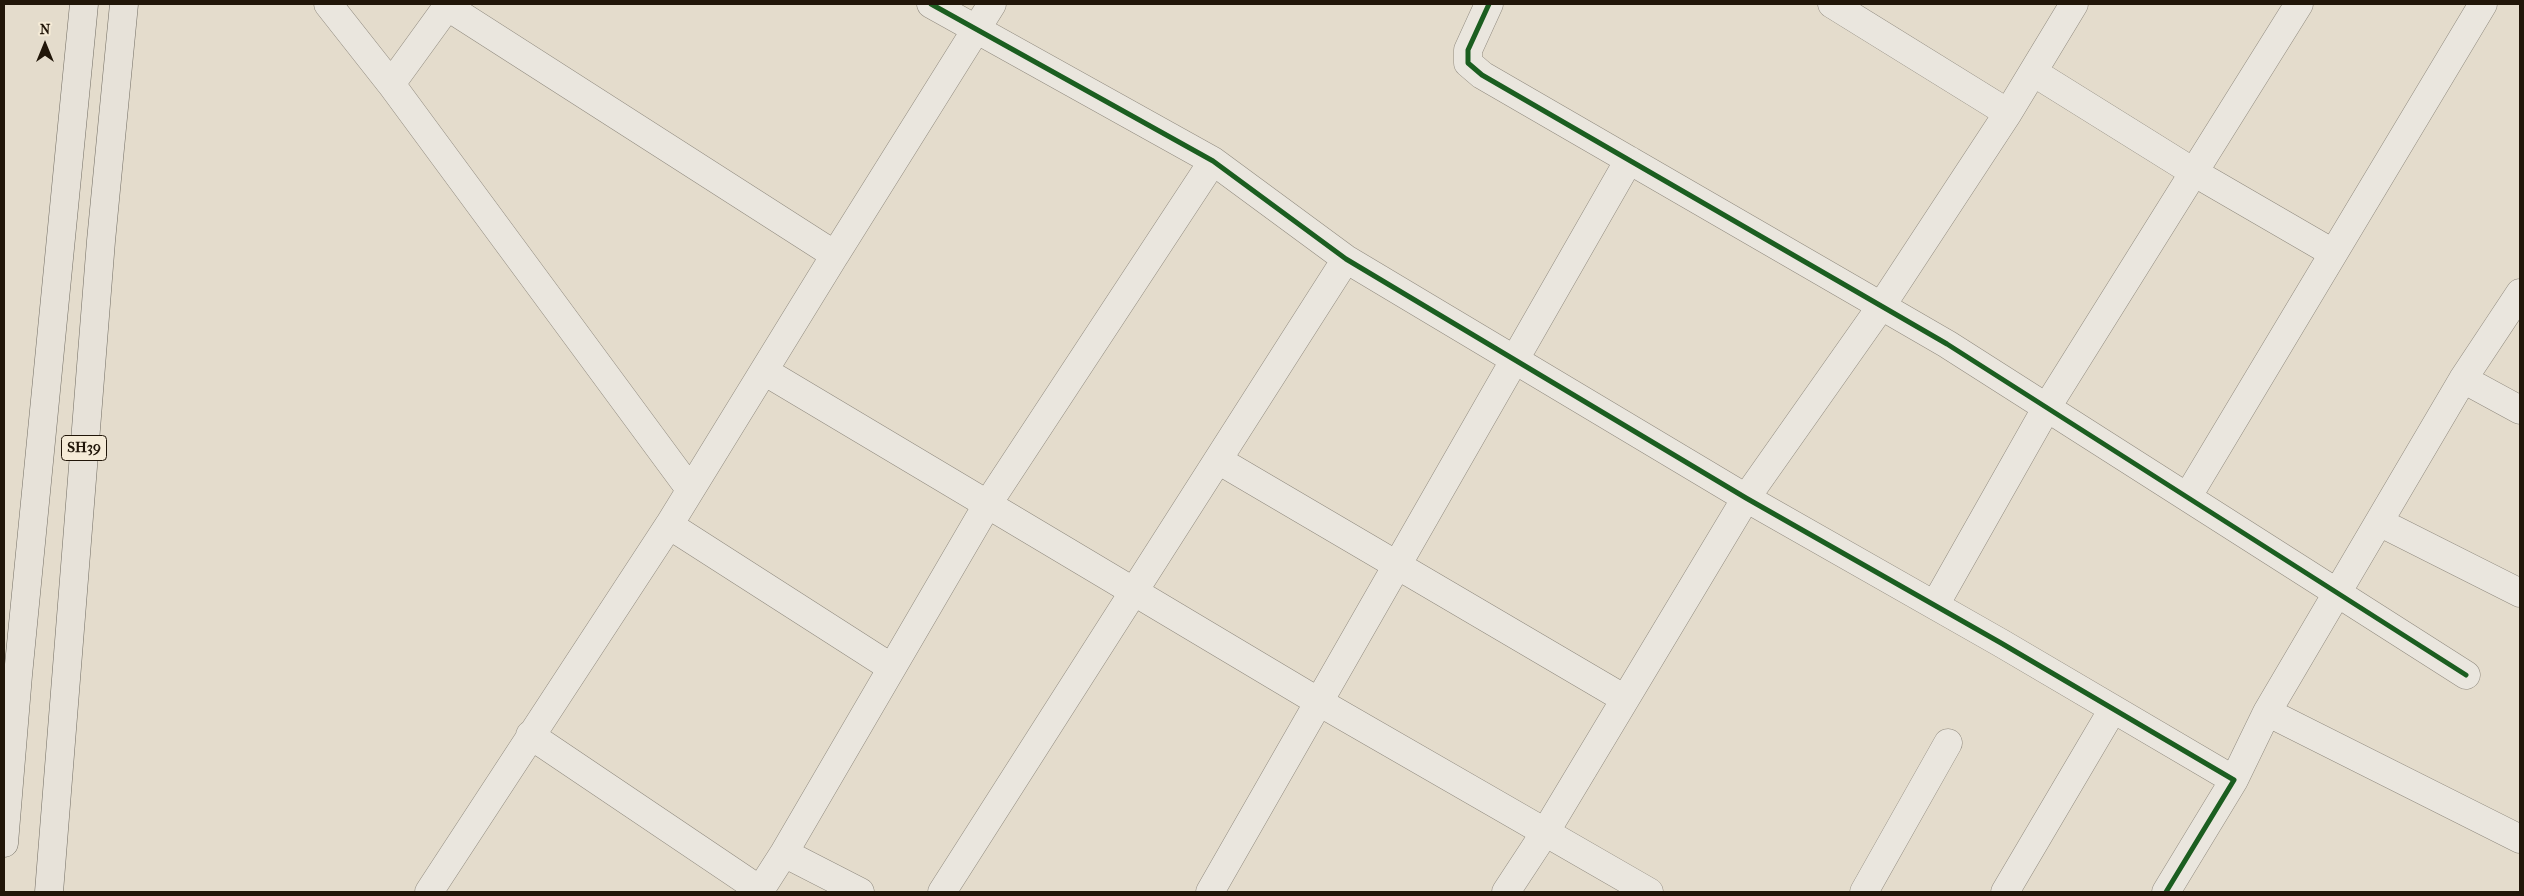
<!DOCTYPE html>
<html>
<head>
<meta charset="utf-8">
<style>
	body { margin:0 }
	#map { position:relative; width:2524px; height:896px; overflow:hidden; background:#e4dccc; font-family:"IM FELL French Canon",serif }
	canvas { display:block }
	.frame { position:absolute; inset:0; border:5px solid #211609; pointer-events:none }
	.north { position:absolute; left:20px; top:20px; width:50px; height:50px; -webkit-text-stroke:4px #f5ebd7; paint-order:stroke; rotate:0deg; font-size:14px; font-weight:700; line-height:20px; text-align:center; color:#211609 }
	.north::after { content:''; display:block; margin:auto; width:18px; height:22px; background:#211609; clip-path:polygon(50% 0,100% 100%,50% 72%,0 100%) }
</style>
</head>
<body>
<div id="map">
<canvas width="2524" height="896"></canvas>
<div class="frame"></div>
<div class="north">N</div>
</div>
<script>
const context = document.querySelector('canvas').getContext('2d');
context.lineJoin = 'round';
function strokePath(path, color, width, dash) { context.strokeStyle = color; context.lineWidth = width; context.lineCap = dash ? 'butt' : 'round'; context.setLineDash(dash || []); context.stroke(path); }
function write(font, color, halo, rows, align = 'center') {
  context.font = font + ' "IM FELL French Canon",serif'; context.lineWidth = 4; context.setLineDash([]); context.textBaseline = 'middle'; context.strokeStyle = halo; context.fillStyle = color; for (const [text, x, y, turn = 0] of rows) {
    context.save(); context.translate(x, y); context.rotate((+turn || 0) * Math.PI / 180); context.textAlign = isNaN(turn) ? turn : align; if (halo) context.strokeText(text, 0, 0); context.fillText(text, 0, 0); context.restore();
  }
}
const minor = new Path2D(`
	M328,4L391,84L689,488
	M931,4L1213,161L1346,259L1746,498L2001,643L2234,780L2166,892
	M1489,4L1468,50V63L1482,75L1947,344L2466,675
	M1832,4L2008,113
	M448,7L835,255L992,4
	M2033,72L2195,173L2333,253
	M391,84L449,4
	M2520,293L2463,379L2267,712L2520,839
	M764,371L1319,702L1649,892
	M2463,379L2520,410
	M1218,460L1625,699
	M2188,496L2483,4
	M2379,522L2520,593
	M669,525L892,668
	M1935,605L2047,407L2299,4
	M530,735L760,890
	M2234,780L2267,712
	M429,892L669,525L835,255
	M759,892L784,853
	M860,892L784,853L987,505L1213,161
	M942,892L1346,259
	M1210,892L1629,160
	M1506,892L1546,831L1746,498L1882,305L2008,113L2074,4
	M1864,892L1948,743
	M2005,892L2113,709`);
const major = new Path2D(`
	M4,843L18,675L84,4
	M49,892L101,241L124,4`);
const cycleway = new Path2D(`
	M931,4L1213,161L1346,259L1746,498L2001,643L2234,780L2166,892
	M1489,4L1468,50V63L1482,75L1947,344L2466,675`);
const shields = [
	[84,448,45]
];
const shieldNames = [
	["SH39",84,448]
];
strokePath(minor, '#908a7f', 29);
strokePath(major, '#746f65', 29);
strokePath(minor, '#eae6de', 28);
strokePath(major, '#e7e2d9', 28);
strokePath(cycleway, '#1b5e20', 5);
for (const [x, y, w] of shields) { const box = new Path2D(); box.roundRect(x - w / 2, y - 12.5, w, 25, 4); context.fillStyle = '#f5ebd7'; context.fill(box); strokePath(box, '#211609', 1); }
write('bold 15px', '#211609', null, shieldNames);
</script>
</body>
</html>
